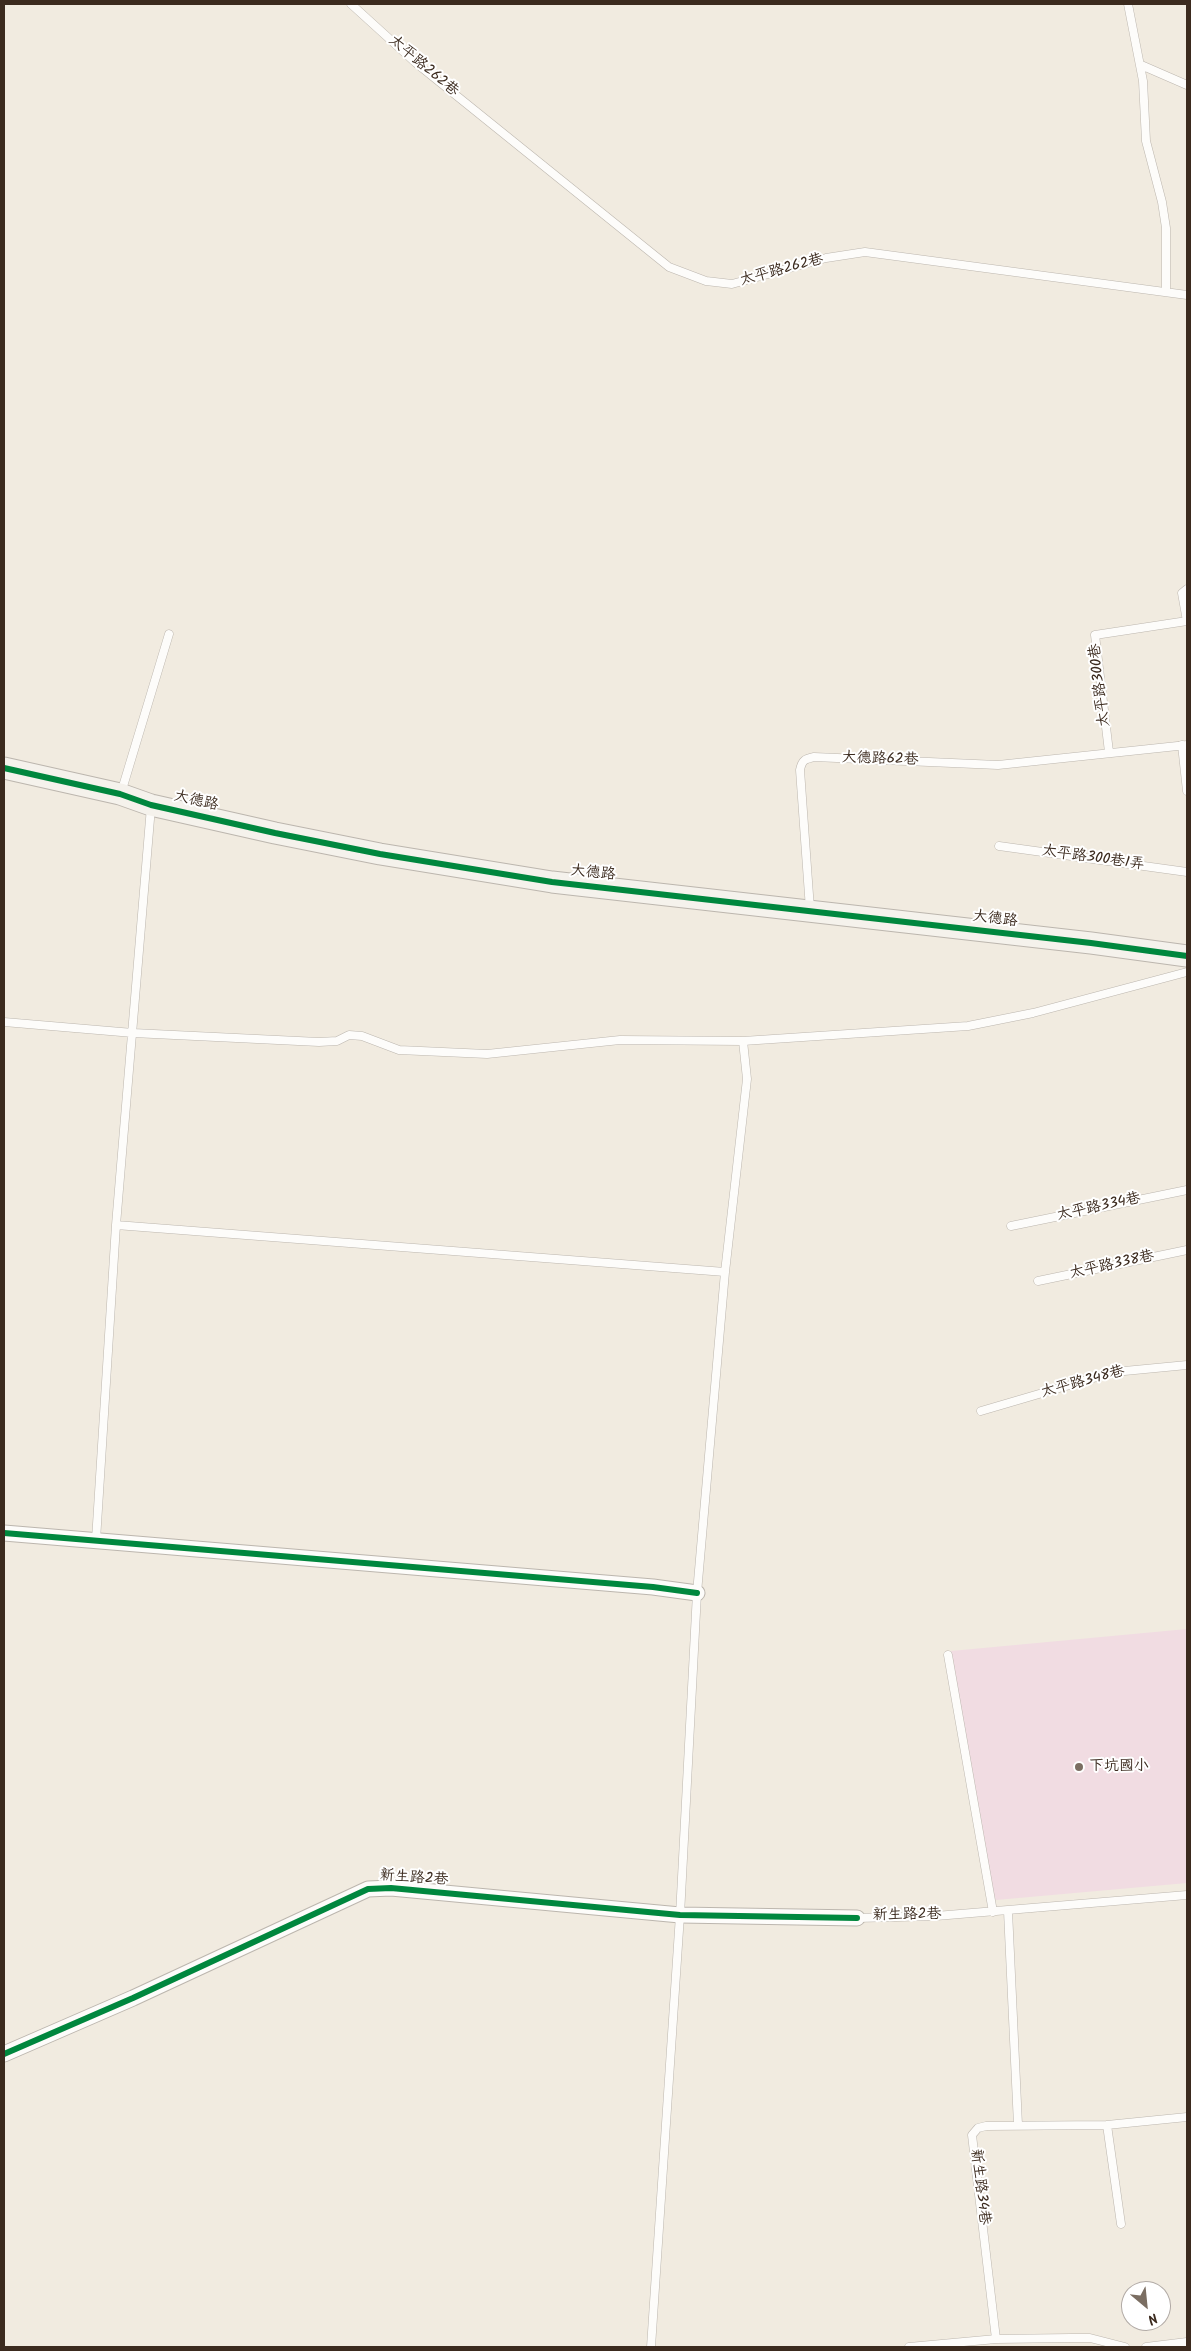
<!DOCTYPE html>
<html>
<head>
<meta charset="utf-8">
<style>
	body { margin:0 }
	#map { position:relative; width:1191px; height:2351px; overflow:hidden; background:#f1ebe0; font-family:Kalam,sans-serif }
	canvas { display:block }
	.frame { position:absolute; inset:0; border:5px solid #3b2a1e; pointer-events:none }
	.north { position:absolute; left:1121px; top:2281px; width:50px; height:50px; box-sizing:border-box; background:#fff; border:1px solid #b1aaa5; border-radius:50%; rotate:152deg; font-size:14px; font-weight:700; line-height:20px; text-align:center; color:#3b2a1e }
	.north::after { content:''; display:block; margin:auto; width:18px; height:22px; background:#7b6e62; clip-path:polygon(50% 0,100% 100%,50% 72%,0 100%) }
</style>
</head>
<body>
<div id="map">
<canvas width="1191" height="2351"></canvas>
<div class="frame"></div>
<div class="north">N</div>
</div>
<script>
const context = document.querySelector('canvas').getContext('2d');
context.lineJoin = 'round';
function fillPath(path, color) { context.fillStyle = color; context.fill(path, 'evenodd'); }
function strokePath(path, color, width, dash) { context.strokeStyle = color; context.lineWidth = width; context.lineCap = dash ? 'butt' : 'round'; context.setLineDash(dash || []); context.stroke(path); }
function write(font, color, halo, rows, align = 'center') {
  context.font = font + ' Kalam,"LXGW WenKai TC",sans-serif'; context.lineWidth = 4; context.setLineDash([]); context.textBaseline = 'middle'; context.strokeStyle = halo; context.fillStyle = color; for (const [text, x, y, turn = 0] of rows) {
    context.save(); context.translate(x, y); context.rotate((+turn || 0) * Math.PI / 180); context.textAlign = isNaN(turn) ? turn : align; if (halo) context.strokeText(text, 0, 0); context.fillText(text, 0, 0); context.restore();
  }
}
const built = new Path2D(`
	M1187,1629V1883L996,1900L991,1891L951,1651Z`);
const lane = new Path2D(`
	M351,4L416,63L669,267L706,281L732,284L826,258L865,252L1187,295
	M1128,4L1143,81L1146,141L1162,202L1166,228V292
	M1141,65L1187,85
	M1182,745L1187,791
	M1109,752L1095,635L1187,621L1182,593L1187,589
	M121,793L169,634
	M999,846L1187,872
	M810,909L800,770C802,760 805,759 814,757L998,765L1187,745
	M4,1022L133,1033L319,1042L337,1041L349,1035L362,1036L399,1050L487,1054L620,1040L743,1041L968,1026L1033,1013L1187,972
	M116,1225L725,1272
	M1011,1226L1187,1190
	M1038,1281L1187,1250
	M981,1411L1114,1372L1187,1365
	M96,1540L116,1225L151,807
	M948,1655L993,1912
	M1008,1911L1018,2125
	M857,1918L936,1916L1187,1895
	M1107,2125L1121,2224
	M996,2339L972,2135L978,2128L986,2126L1107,2125L1187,2117
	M651,2347L680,1915L697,1593L725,1272L747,1079L743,1041
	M909,2347L996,2339L1071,2338H1090L1125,2347
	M1146,2347L1187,2342`);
const street = new Path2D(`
	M4,1533L653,1587L697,1593
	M4,2054L133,1998L368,1889L391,1888L680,1915L857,1918`);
const secondary = new Path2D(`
	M4,768L120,794L151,805L275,833L380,854L552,882L1091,943L1187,956`);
const cycleway = new Path2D(`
	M4,768L120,794L151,805L275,833L380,854L552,882L1091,943L1187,956
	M4,1533L653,1587L697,1593
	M4,2054L133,1998L368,1889L391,1888L680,1915L857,1918`);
const markers = [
	[1079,1767,5,"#7b6e62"]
];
const streetNames = [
	["太平路262巷",423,67,40],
	["太平路262巷",782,271,-15],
	["太平路300巷",1101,685,-97],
	["大德路62巷",880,760,2],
	["大德路",196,802,13],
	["太平路300巷1弄",1093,859,8],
	["大德路",593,874,6],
	["大德路",995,920,7],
	["太平路334巷",1099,1208,-12],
	["太平路338巷",1112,1266,-12],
	["太平路348巷",1083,1383,-15],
	["新生路2巷",414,1879,4],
	["新生路2巷",907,1916,-1],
	["新生路34巷",979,2187,83]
];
const poiNames = [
	["下坑國小",1089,1767]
];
fillPath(built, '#f1dce2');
strokePath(lane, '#bcb6ae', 9);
strokePath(street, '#bcb6ae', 17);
strokePath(secondary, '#bcb6ae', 23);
strokePath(lane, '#fdfcfa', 8);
strokePath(street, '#fdfcfa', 15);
strokePath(secondary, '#f5f2ec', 21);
strokePath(cycleway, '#00873e', 6);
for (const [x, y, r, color] of markers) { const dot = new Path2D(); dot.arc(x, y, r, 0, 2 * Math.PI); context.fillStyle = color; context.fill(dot); strokePath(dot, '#fff', 2); }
write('15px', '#3b2a1e', '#fff', streetNames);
write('15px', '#3b2a1e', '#fff', poiNames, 'left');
</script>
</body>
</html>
